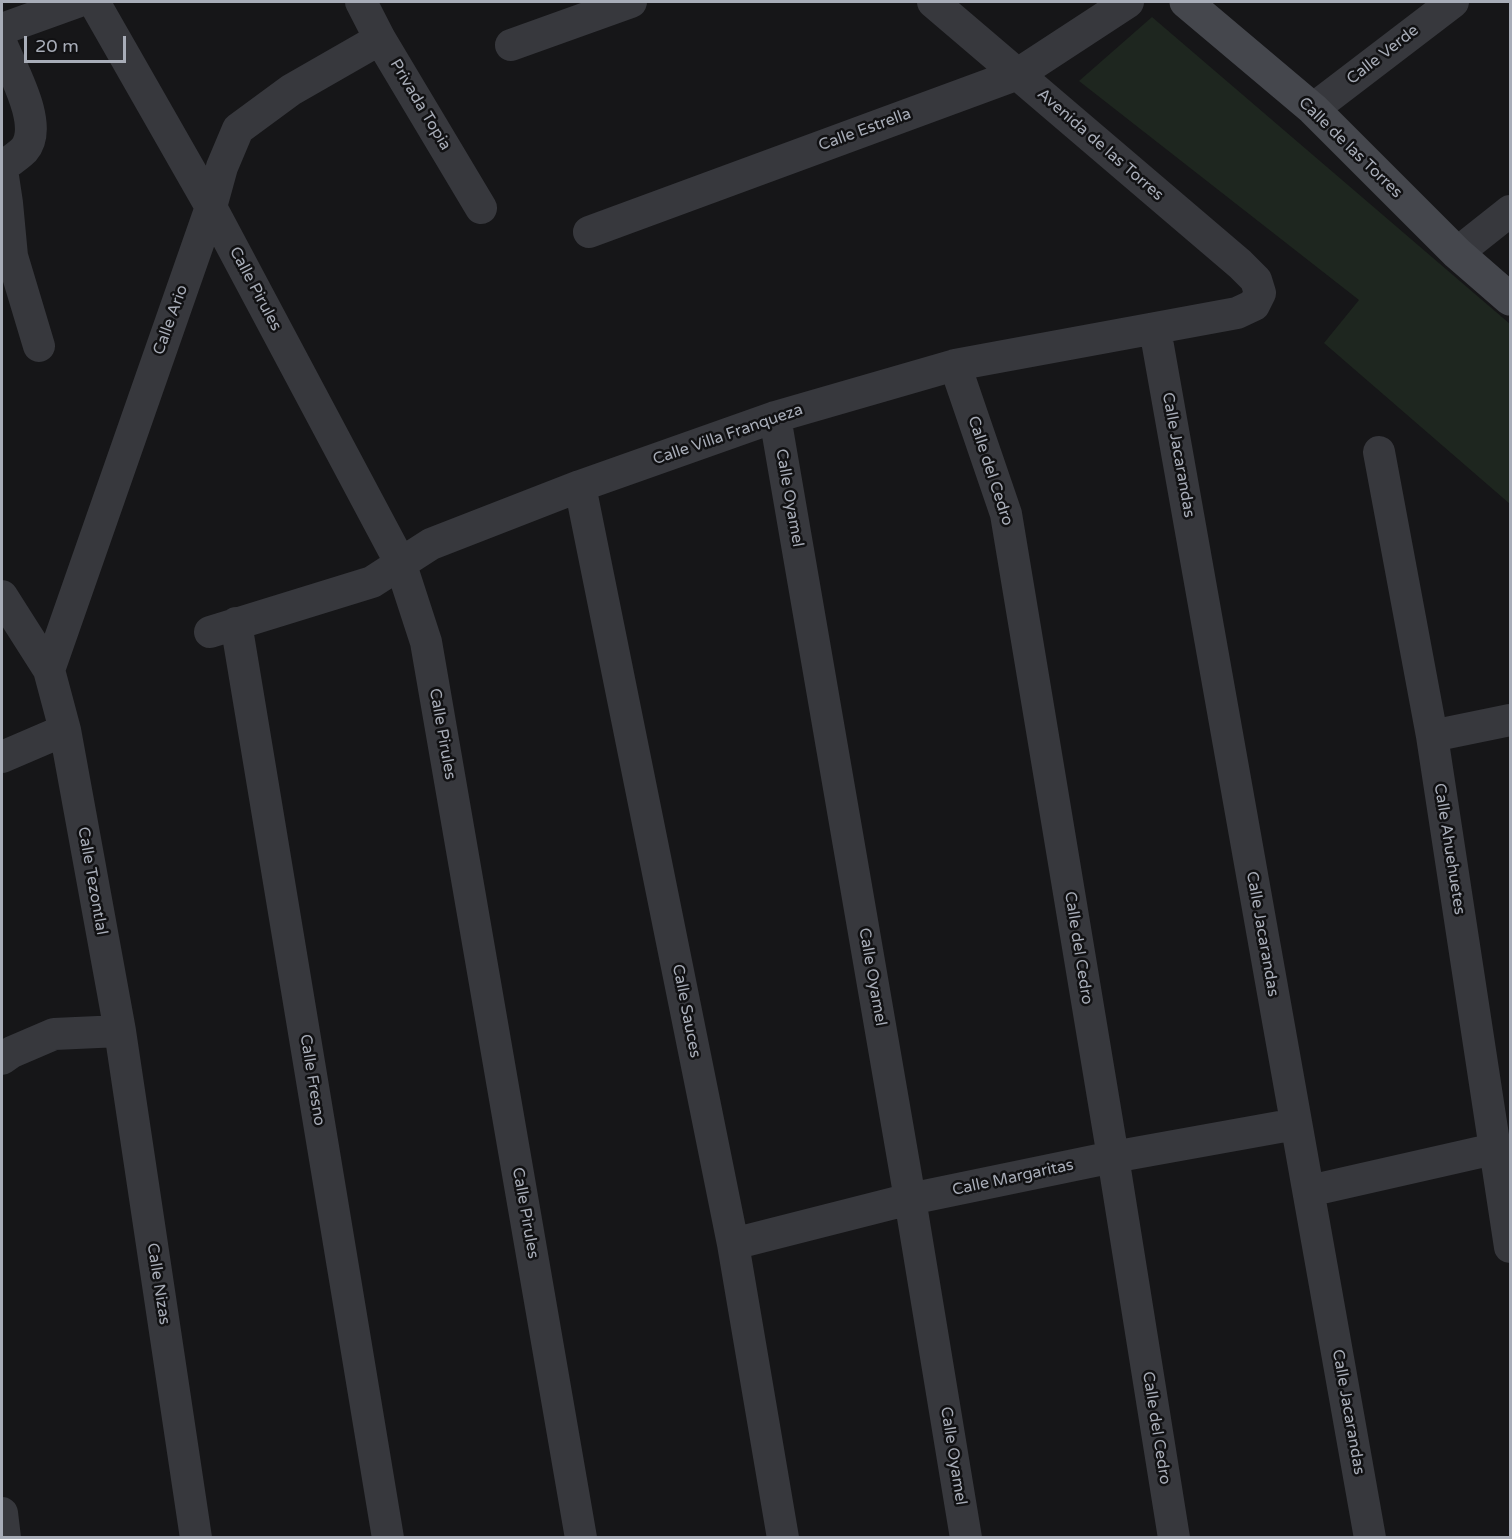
<!DOCTYPE html>
<html>
<head>
<meta charset="utf-8">
<style>
	body { margin:0 }
	#map { position:relative; width:1512px; height:1539px; overflow:hidden; background:#161618; font-family:"Varela Round",sans-serif }
	canvas { display:block }
	.frame { position:absolute; inset:0; border:3px solid #a8adb8; pointer-events:none }
	.scale { position:absolute; left:24px; top:36px; width:102px; height:27px; box-sizing:border-box; border:3px solid #a8adb8; border-top:0; padding-left:8px; font-size:18px; line-height:21px; white-space:nowrap; color:#a8adb8; -webkit-text-stroke:4px #111113; paint-order:stroke }
</style>
</head>
<body>
<div id="map">
<canvas width="1512" height="1539"></canvas>
<div class="frame"></div>
<div class="scale">20 m</div>
</div>
<script>
const context = document.querySelector('canvas').getContext('2d');
context.lineJoin = 'round';
function fillPath(path, color) { context.fillStyle = color; context.fill(path, 'evenodd'); }
function strokePath(path, color, width, dash) { context.strokeStyle = color; context.lineWidth = width; context.lineCap = dash ? 'butt' : 'round'; context.setLineDash(dash || []); context.stroke(path); }
function write(font, color, halo, rows, align = 'center') {
  context.font = font + ' "Varela Round",sans-serif'; context.lineWidth = 5; context.setLineDash([]); context.textBaseline = 'middle'; context.strokeStyle = halo; context.fillStyle = color; for (const [text, x, y, turn = 0] of rows) {
    context.save(); context.translate(x, y); context.rotate((+turn || 0) * Math.PI / 180); context.textAlign = isNaN(turn) ? turn : align; if (halo) context.strokeText(text, 0, 0); context.fillText(text, 0, 0); context.restore();
  }
}
const green = new Path2D(`
	M1152,17L1510,324V504L1324,343L1359,300L1079,81Z`);
const street = new Path2D(`
	M94,2L211,207L400,562L426,642L581,1538
	M361,2L380,39L481,208
	M2,29L77,2
	M2,45C12,70 45,126 24,150C18,156 9,162 2,167
	M511,45L631,2
	M1313,109L1453,2
	M2,170L7,203L12,256L39,346
	M589,232L1018,74L1128,2
	M1457,253L1510,211
	M1155,329L1370,1538
	M955,365L1006,514L1113,1157L1174,1538
	M775,417L910,1199L966,1538
	M1379,452L1432,736L1510,1247
	M580,486L733,1244L783,1538
	M2,596L49,670
	M236,623L388,1538
	M210,632L372,582L431,544L580,486L775,417L955,365L1237,313L1254,305L1260,293L1256,280L1240,264L933,2
	M1432,736L1510,720
	M2,757L65,730
	M2,1059L12,1052L54,1034L120,1031
	M1309,1191L1494,1149
	M733,1244L910,1199L1113,1157L1296,1124
	M2,1513L5,1538
	M196,1538L120,1031L65,730L49,670L211,207L222,167L238,129L291,90L380,39`);
const secondary = new Path2D(`
	M1186,2L1313,109L1457,253L1510,299`);
const streetNames = [
	["Calle Verde",1383,55,-38],
	["Privada Topia",420,105,59],
	["Calle Estrella",865,130,-20],
	["Avenida de las Torres",1100,145,41],
	["Calle de las Torres",1350,148,44],
	["Calle Pirules",255,289,62],
	["Calle Ario",171,320,-70],
	["Calle Villa Franqueza",728,435,-19],
	["Calle Jacarandas",1178,455,80],
	["Calle del Cedro",990,471,72],
	["Calle Oyamel",789,498,80],
	["Calle Pirules",442,734,80],
	["Calle Ahuehuetes",1449,849,81],
	["Calle Tezontlal",92,881,80],
	["Calle Jacarandas",1262,934,80],
	["Calle del Cedro",1078,948,81],
	["Calle Oyamel",872,977,80],
	["Calle Sauces",686,1011,79],
	["Calle Fresno",312,1080,81],
	["Calle Margaritas",1013,1178,-12],
	["Calle Pirules",525,1213,80],
	["Calle Nizas",158,1284,81],
	["Calle Jacarandas",1348,1412,80],
	["Calle del Cedro",1156,1428,81],
	["Calle Oyamel",953,1456,81]
];
fillPath(green, '#1e261f');
strokePath(street, '#37383d', 32);
strokePath(secondary, '#45474d', 33);
write('16px', '#a8adb8', '#111113', streetNames);
</script>
</body>
</html>
